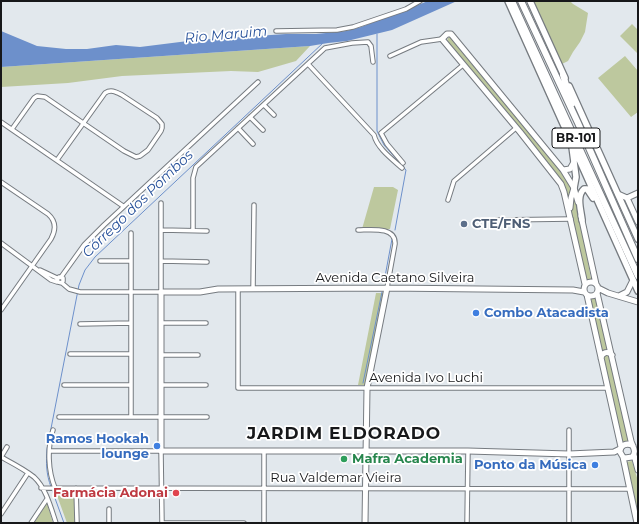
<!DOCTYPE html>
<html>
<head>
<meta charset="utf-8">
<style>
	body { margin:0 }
	#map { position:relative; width:639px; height:524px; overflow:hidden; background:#e2e8ed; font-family:Montserrat,sans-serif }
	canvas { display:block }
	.frame { position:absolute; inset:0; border:2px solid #17181a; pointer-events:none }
</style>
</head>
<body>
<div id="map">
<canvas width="639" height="524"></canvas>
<div class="frame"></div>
</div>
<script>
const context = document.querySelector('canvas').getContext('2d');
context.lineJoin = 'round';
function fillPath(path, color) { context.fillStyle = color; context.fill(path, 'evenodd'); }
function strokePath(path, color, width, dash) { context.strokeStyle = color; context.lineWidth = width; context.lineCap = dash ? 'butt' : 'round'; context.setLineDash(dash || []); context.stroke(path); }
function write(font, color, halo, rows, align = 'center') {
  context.font = font + ' Montserrat,sans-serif'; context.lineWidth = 3.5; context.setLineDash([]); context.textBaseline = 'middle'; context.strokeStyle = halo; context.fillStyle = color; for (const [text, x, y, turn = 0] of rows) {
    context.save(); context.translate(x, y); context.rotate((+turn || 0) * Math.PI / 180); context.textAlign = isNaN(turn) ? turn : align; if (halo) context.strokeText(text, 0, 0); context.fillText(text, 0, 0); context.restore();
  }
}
const green = new Path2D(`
	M533,1H570L573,4L588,13L585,32L580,42L573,52L568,61L562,64Z
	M632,24L638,30V54L620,36Z
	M450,36L559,166L573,187L568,201L562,180L447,41L448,38Z
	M310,46L296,61L258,72L231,71L122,76L68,83L1,87V67Z
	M625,56L638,71V112L631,117L598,78Z
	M374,187H393L398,190L390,229H362Z
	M572,196L576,197L591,279L586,280L572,217L571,209Z
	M376,293H383L384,295L367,385H358Z
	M595,298L608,350H604L600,352L591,299Z
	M605,355H608L610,362L629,442L621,444L603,359Z
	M632,461L638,481V522L625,462Z
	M55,490H75V523H67Z
	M47,503L53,523H34Z`);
const water = new Path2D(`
	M428,1H457L392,30L347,41L328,43L310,46L1,67V31L37,46L66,49H87L116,45L140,47L196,40L286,34H316L346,31L361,27Z`);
const stream = new Path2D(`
	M377,34V131L384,145L406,170L395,230
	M384,282L392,239
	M363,383L382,292
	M51,487C46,474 46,462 47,449L79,285L85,270L95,257L323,43
	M52,490L64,523`);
const street = new Path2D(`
	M276,31L337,30L353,27L406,9L420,1
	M390,56L421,42L442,39
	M308,64L374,135C377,148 392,159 402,168
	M264,105L274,115
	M250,117L263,130
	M1,122L123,206
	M238,128L253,144
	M12,129L34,98L37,96L45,97L124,151L136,157L140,156L148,150L161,131L162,128V124L157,118L122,95C116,92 111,89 105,93L57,160
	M403,163L387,144L381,133L463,65
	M1,182L48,214C56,221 56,230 51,239L1,310
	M448,200L454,181L516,128
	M497,220L571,219
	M161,230L207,231
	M193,230V178L196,167L325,48L352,43L368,42L371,46L373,62
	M358,230C370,230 396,226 395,244L387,288
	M131,233V417
	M1,243L51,280L57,282
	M100,261H131
	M161,261L207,262
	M40,270L57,278
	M61,277L84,245L104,225L258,82
	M62,283L63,281V278L59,277L57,280L58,282L62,283L69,289L80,292H161V203
	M238,289V388H608
	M253,289L254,205
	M161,323H206
	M80,324L131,323
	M70,354H131
	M162,355H198
	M64,385H131
	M161,385H206
	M59,417H207
	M53,430C47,448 48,471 55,488
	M7,447L1,457C12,463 24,469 34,477C46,488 51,508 56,523
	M50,451H161L162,523
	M264,451V523
	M41,488L630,489
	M76,488L77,523
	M1,514L28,473
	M31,523L47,499
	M109,523V509
	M162,523H244
	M467,523L468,451
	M569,523V430`);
const secondary = new Path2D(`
	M563,170L570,169L574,162
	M618,194L627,198L638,222
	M627,198L638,193
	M578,202L574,188L563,170L451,34H447L442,39L520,132L561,184L564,192L585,284
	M570,208L571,198L574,188
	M581,216L596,284
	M584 289a7 7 0 1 1 14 0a7 7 0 1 1-14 0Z
	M598,288L608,293L638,302
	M584,292L573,290L387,288L218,289L200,292H161V451H468L569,454L614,452L620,449
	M597,293L631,441C633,447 637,452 632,457L625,458L623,457
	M587,295L621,447
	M619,296L627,292L633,280
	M601,358C602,352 608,351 612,355
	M633,446C627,442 620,445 620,452L623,457L637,523
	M634,455L638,470
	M365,523L367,388L387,288`);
const primary = new Path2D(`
	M508,1L638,291
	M530,1L565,78
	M569,86L638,239
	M572,147L576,177L574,188
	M582,220C581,210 576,196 584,189H587L593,198`);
const highway = new Path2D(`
	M512,1L638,276
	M521,1L578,123L638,259
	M563,75L572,104
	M550,93L557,106`);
const markers = [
	[464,224,4,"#5c6f8a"],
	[476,313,4,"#3f7fe0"],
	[157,446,4,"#3f7fe0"],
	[344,459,4,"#2e9e5b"],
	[595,465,4,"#3f7fe0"],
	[176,493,4,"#e0444e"]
];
const shields = [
	[576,138,48]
];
const shieldNames = [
	["BR-101",576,138]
];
const serviceNames = [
	["CTE/FNS",472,224]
];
const streetNames = [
	["Avenida Caetano Silveira",395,278],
	["Avenida Ivo Luchi",426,378],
	["Rua Valdemar Vieira",336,478]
];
const shopNames = [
	["Combo Atacadista",484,313,"left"],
	["Ramos Hookah",149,439],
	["lounge",149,454],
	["Ponto da Música",587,465]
];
const leisureNames = [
	["Mafra Academia",352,459]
];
const healthNames = [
	["Farmácia Adonai",168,493]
];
const waterNames = [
	["Rio Maruim",226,35,-5],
	["Córrego dos Pombos",138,204,-44]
];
const districtNames = [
	["JARDIM ELDORADO",344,434]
];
fillPath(green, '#bdc89e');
fillPath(water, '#6d90cb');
strokePath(stream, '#6d90cb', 1);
strokePath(street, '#767b80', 5.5);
strokePath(secondary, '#767b80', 7);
strokePath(primary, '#767b80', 8);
strokePath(highway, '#767b80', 8);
strokePath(street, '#fff', 3.5);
strokePath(secondary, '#fff', 5);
strokePath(primary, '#fff', 5.5);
strokePath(highway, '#fff', 6);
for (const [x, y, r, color] of markers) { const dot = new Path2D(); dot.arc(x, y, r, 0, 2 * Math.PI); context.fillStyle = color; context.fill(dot); strokePath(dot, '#fff', 1.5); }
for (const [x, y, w] of shields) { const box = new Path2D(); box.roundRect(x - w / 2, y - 10, w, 20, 3); context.fillStyle = '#fff'; context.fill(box); strokePath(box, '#17181a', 1); }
write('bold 12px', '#17181a', null, shieldNames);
write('bold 13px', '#4e5e75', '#fff', serviceNames, 'left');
write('13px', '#17181a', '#fff', streetNames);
write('bold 13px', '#366cbe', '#fff', shopNames, 'right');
write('bold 13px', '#27864d', '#fff', leisureNames, 'left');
write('bold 13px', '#be3a42', '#fff', healthNames, 'right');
write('italic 14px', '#28529b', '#fff', waterNames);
context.letterSpacing = '1px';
write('bold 17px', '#17181a', '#fff', districtNames);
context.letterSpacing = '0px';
</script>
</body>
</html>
